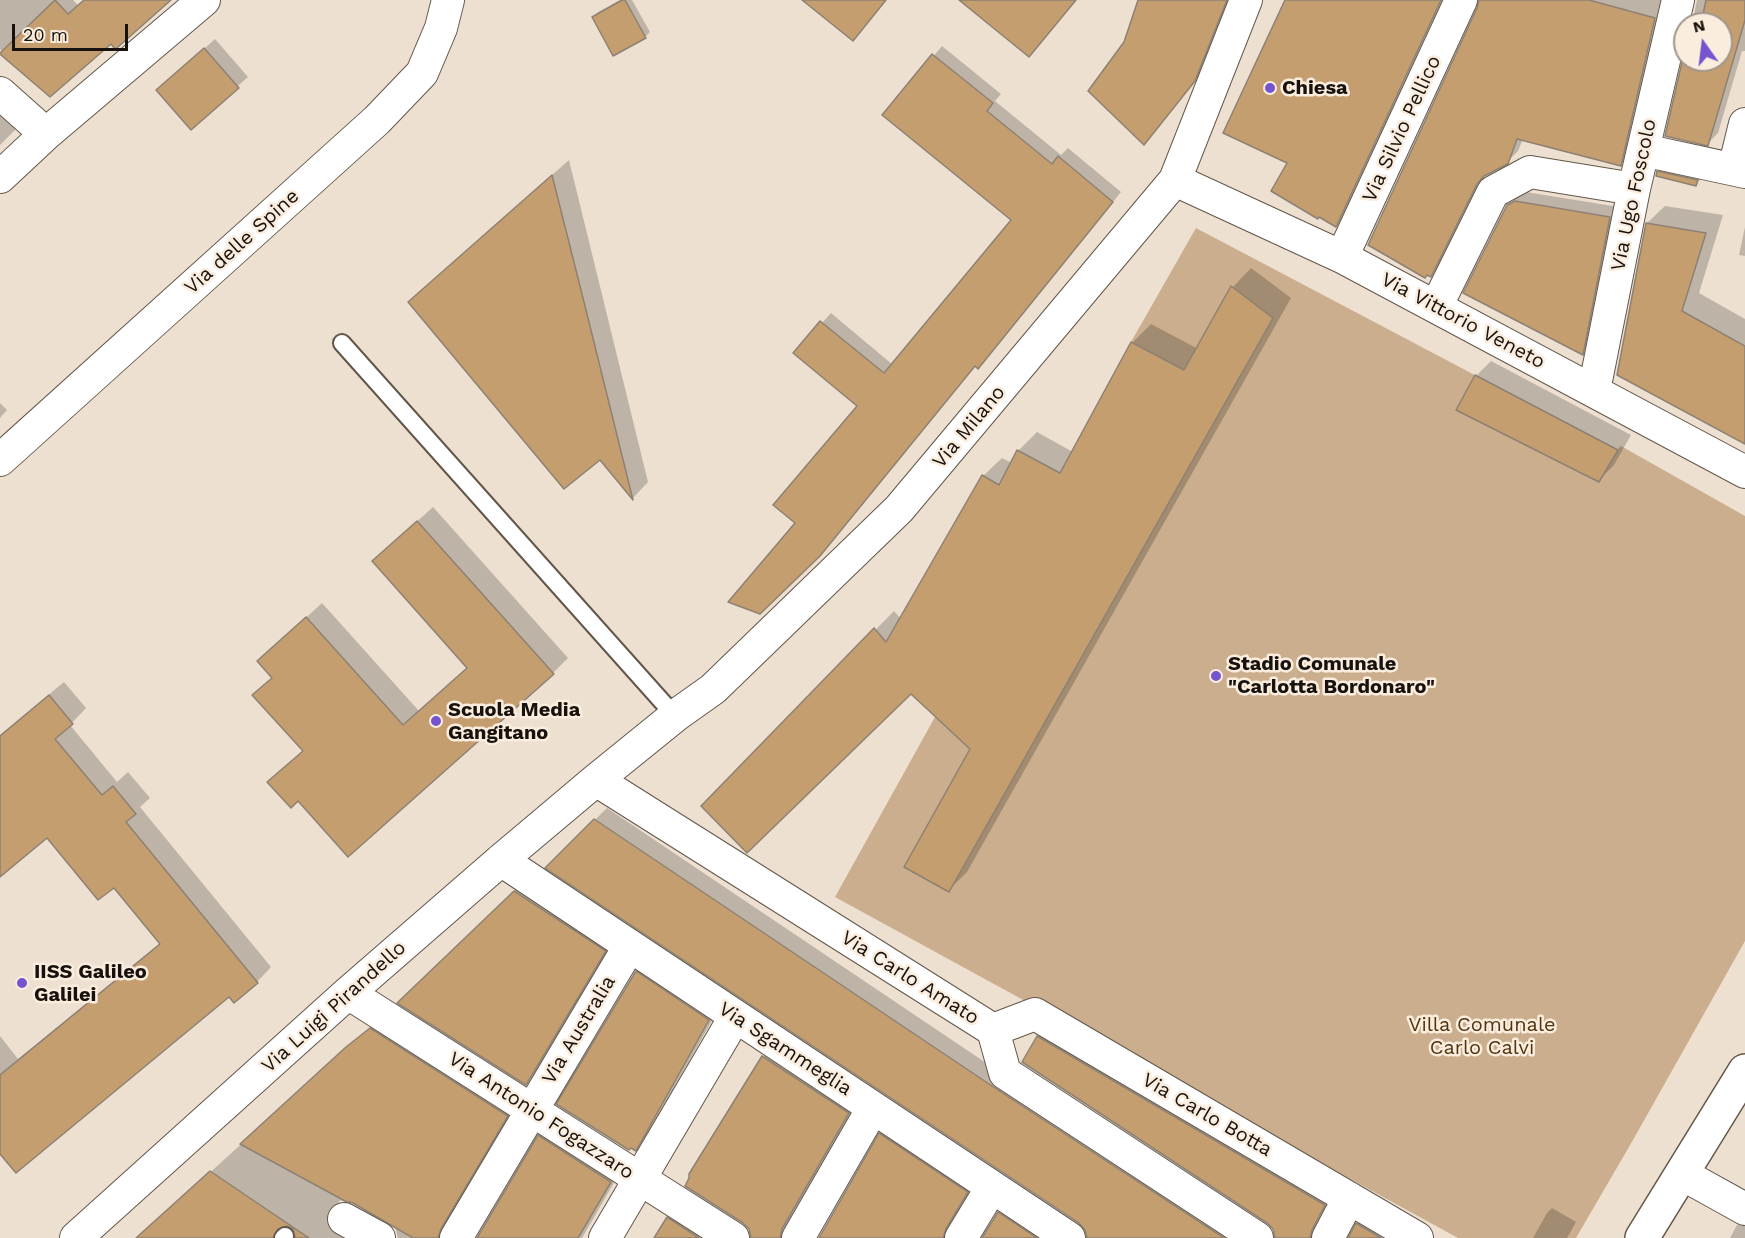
<!DOCTYPE html>
<html>
<head>
<meta charset="utf-8">
<style>
	body { margin:0 }
	#map { position:relative; width:1745px; height:1238px; overflow:hidden; background:#eee0d1; font-family:"Work Sans",sans-serif }
	canvas { display:block }
	.north { position:absolute; left:1673px; top:12px; width:60px; height:60px; box-sizing:border-box; background:#fbedde; border:2px solid #a0958a; border-radius:50%; rotate:346deg; font-size:16px; font-weight:700; line-height:24px; text-align:center; color:#17120d }
	.north::after { content:''; display:block; margin:auto; width:21px; height:27px; background:#7455cf; clip-path:polygon(50% 0,100% 100%,50% 72%,0 100%) }
	.scale { position:absolute; left:12px; top:24px; width:116px; height:27px; box-sizing:border-box; border:3px solid #17120d; border-top:0; padding-left:8px; font-size:18px; line-height:21px; white-space:nowrap; color:#17120d; -webkit-text-stroke:4px #fbedde; paint-order:stroke }
</style>
</head>
<body>
<div id="map">
<canvas width="1745" height="1238"></canvas>
<div class="north">N</div>
<div class="scale">20 m</div>
</div>
<script>
const context = document.querySelector('canvas').getContext('2d');
context.lineJoin = 'round';
function fillPath(path, color) { context.fillStyle = color; context.fill(path, 'evenodd'); }
function strokePath(path, color, width, dash) { context.strokeStyle = color; context.lineWidth = width; context.lineCap = dash ? 'butt' : 'round'; context.setLineDash(dash || []); context.stroke(path); }
function write(font, color, halo, rows, align = 'center') {
  context.font = font + ' "Work Sans",sans-serif'; context.lineWidth = 5; context.setLineDash([]); context.textBaseline = 'middle'; context.strokeStyle = halo; context.fillStyle = color; for (const [text, x, y, turn = 0] of rows) {
    context.save(); context.translate(x, y); context.rotate((+turn || 0) * Math.PI / 180); context.textAlign = isNaN(turn) ? turn : align; if (halo) context.strokeText(text, 0, 0); context.fillText(text, 0, 0); context.restore();
  }
}
const green = new Path2D(`
	M1196,228L1617,450L1621,446L1745,516V941L1633,1140L1576,1238H1458L835,897L935,717L982,475L999,485L1017,450L1060,473L1131,342Z`);
const shadow = new Path2D(`
	M0,0H73L79,6L85,0H168L111,42L3,52L0,49Z
	M620,0H632L650,32L645,37L594,17L598,12Z
	M1140,0H1232L1205,68L1155,132L1144,143L1125,43Z
	M1287,0H1446L1346,214L1336,225L1289,162Z
	M1480,0H1667L1631,154L1620,165L1523,139L1518,151L1507,162L1486,174L1441,265L1430,275Z
	M1697,0H1745V51H1742L1718,133L1707,144L1667,135L1685,56V60H1721V24H1692Z
	M215,39L248,77L191,128L158,90Z
	M942,46L1001,94L995,101L1061,155L1068,148L1121,192L987,358L976,365L797,522L859,406L795,353L831,313L893,365L1013,220L884,115Z
	M0,112L18,127L0,145Z
	M1673,157L1710,169L1695,185L1658,172Z
	M569,160L648,482L633,498L600,458L410,302L427,286Z
	M1526,192L1619,207L1592,344L1582,353L1508,206L1518,196Z
	M1665,206L1723,215L1699,293L1745,319V442L1657,395L1647,223Z
	M1745,227V256L1739,255Z
	M1251,268L1291,298L967,872L948,891L972,748L911,691L703,806L894,611L901,619L983,476L1002,458L1012,463L1018,451L1037,432L1073,452L1132,343L1151,324L1198,349L1233,287Z
	M1491,361L1631,435L1614,465L1599,480L1476,376Z
	M0,403L7,410L0,418Z
	M433,507L568,658L553,673L298,799L269,782L304,750L254,695L273,677L259,661L322,603L419,711L468,667L389,547Z
	M64,682L86,708L70,725L117,782L128,772L150,798L140,807L271,967L257,982L229,995L0,1152V1036L18,1059L160,943L114,886L47,836L0,875V735Z
	M607,808L1007,1077L1253,1238H1104L547,867Z
	M526,880L616,939L537,1072L526,1083L399,1002Z
	M646,963L718,1010L645,1139L635,1149L637,972Z
	M383,1017L518,1104L455,1238H398L395,1227L353,1202L344,1200L339,1201L337,1207L374,1238H138L360,1036ZM285,1225L293,1227L297,1234L296,1237L288,1234L284,1228Z
	M1050,1025L1336,1193L1327,1238H1276L1274,1229L1038,1037Z
	M775,1045L860,1101L797,1238H752L751,1230L695,1167L764,1057Z
	M892,1123L978,1180L960,1238H820L880,1134Z
	M551,1124L622,1169L582,1238H479L539,1136Z
	M1011,1201L1066,1238H984L999,1213Z
	M680,1206L729,1238H656L668,1218Z
	M1552,1208L1576,1222L1567,1238H1533L1547,1213Z
	M1369,1212L1413,1238H1350L1357,1224Z
	M1745,1217V1238H1730L1737,1225Z`);
const building = new Path2D(`
	M55,0L68,14L84,0H171L118,47L115,49L111,44L50,97L0,54V53Z
	M622,0H625L646,38L613,56L592,17Z
	M802,0H886L853,41Z
	M959,0H1076L1029,57Z
	M1138,0H1227L1195,81L1144,145L1088,91L1124,42Z
	M1285,0H1441L1336,227L1319,217L1318,219L1271,191L1287,163L1223,133Z
	M1479,0H1589L1655,18L1621,166L1517,139L1508,164L1484,176L1477,184L1431,277L1427,275L1425,278L1368,245L1477,8Z
	M1706,0H1745V20L1708,146L1665,136L1685,49V60H1721V24H1701Z
	M204,48L239,88L191,130L156,90Z
	M932,54L993,103L987,111L1052,164L1058,156L1113,202L978,369L975,366L820,556L760,614L728,602L795,523L773,505L857,406L793,353L820,321L884,373L1011,220L882,115Z
	M1657,171L1698,180L1696,186L1656,176Z
	M552,175L585,306L633,500L600,460L564,489L408,302Z
	M1515,201L1610,217L1583,355L1463,293L1507,205Z
	M1646,223L1706,233L1682,311L1745,346V444L1617,375Z
	M1231,286L1273,318L949,892L904,867L970,749L911,694L747,853L701,806L874,628L886,642L982,475L999,485L1017,450L1060,473L1131,342L1184,370Z
	M1475,375L1618,450L1599,482L1456,410Z
	M417,521L554,674L348,857L298,801L291,808L267,782L303,751L252,695L272,678L257,661L306,617L403,725L467,668L372,561Z
	M49,695L73,724L55,739L102,795L113,786L136,814L126,822L258,983L234,1003L229,997L16,1173L0,1154V1075L160,944L114,888L98,900L47,838L0,877V736Z
	M594,819L995,1088L1224,1238H1087L1085,1230L1079,1223L545,868Z
	M514,891L606,951L526,1085L397,1003Z
	M636,971L709,1020L636,1151L631,1148L629,1150L556,1104Z
	M370,1028L508,1116L441,1229L438,1238H413L353,1203L345,1201L240,1144L346,1047Z
	M1037,1036L1325,1205L1312,1230L1310,1238H1275L1273,1229L1267,1223L1022,1062Z
	M762,1056L849,1113L782,1229L780,1238H751L749,1229L743,1223L685,1186L689,1178V1174Z
	M879,1133L968,1192L946,1229L943,1238H819Z
	M538,1135L611,1182L578,1238H477Z
	M210,1171L309,1238H295L293,1229L287,1226L278,1229L273,1238H136Z
	M998,1212L1037,1238H982Z
	M667,1217L699,1238H654Z
	M1356,1223L1381,1238H1348Z`);
const service = new Path2D(`
	M342,343L675,716
	M283,1238L285,1236`);
const minor = new Path2D(`
	M0,93L46,134
	M1643,150L1745,172
	M1734,169L1745,124
	M0,177L46,134L204,0
	M1175,180L1342,257L1745,472
	M1342,257L1461,0
	M1436,307L1493,192L1530,172L1634,189
	M1594,391L1634,189L1678,0
	M0,460L377,120L422,73L441,28L448,0
	M596,780L993,1030L1005,1073L1257,1238
	M501,860L1069,1238
	M348,993L733,1238
	M993,1030L1035,1014L1417,1238
	M1682,1174L1745,1209
	M344,1219L379,1238
	M76,1238L348,993L501,860L596,780L675,716L713,689L899,509L1175,180L1246,0
	M456,1238L629,947
	M605,1238L735,1017
	M798,1238L873,1108
	M961,1238L992,1187
	M1328,1238L1349,1198`);
const tertiary = new Path2D(`
	M1642,1238L1745,1071`);
const markers = [
	[1270,88,6,"#7455cf"],
	[1216,676,6,"#7455cf"],
	[436,721,6,"#7455cf"],
	[22,983,6,"#7455cf"]
];
const poiNames = [
	["Chiesa",1282,88],
	["Stadio Comunale",1228,664],
	["\"Carlotta Bordonaro\"",1228,687],
	["Scuola Media",448,710],
	["Gangitano",448,733],
	["IISS Galileo",34,972],
	["Galilei",34,995]
];
const streetNames = [
	["Via Silvio Pellico",1402,129,-65],
	["Via Ugo Foscolo",1634,195,-78],
	["Via delle Spine",242,242,-42],
	["Via Vittorio Veneto",1463,321,28],
	["Via Milano",969,427,-50],
	["Via Carlo Amato",910,978,32],
	["Via Luigi Pirandello",334,1007,-42],
	["Via Australia",579,1030,-59],
	["Via Sgammeglia",785,1049,33],
	["Via Carlo Botta",1207,1115,30],
	["Via Antonio Fogazzaro",541,1116,33]
];
const parkNames = [
	["Villa Comunale",1482,1025],
	["Carlo Calvi",1482,1048]
];
fillPath(green, '#caae8e');
fillPath(shadow, '#0003');
fillPath(building, '#c59e70');
strokePath(building, '#8d8173', 1.5);
strokePath(service, '#62574a', 20);
strokePath(minor, '#62574a', 34);
strokePath(tertiary, '#62574a', 36);
strokePath(service, '#fff', 16);
strokePath(minor, '#fff', 32);
strokePath(tertiary, '#fff', 33);
for (const [x, y, r, color] of markers) { const dot = new Path2D(); dot.arc(x, y, r, 0, 2 * Math.PI); context.fillStyle = color; context.fill(dot); strokePath(dot, '#fbedde', 2); }
write('bold 20px', '#17120d', '#fbedde', poiNames, 'left');
write('20px', '#17120d', '#fbedde', streetNames);
write('20px', '#50340f', '#fbedde', parkNames);
</script>
</body>
</html>
